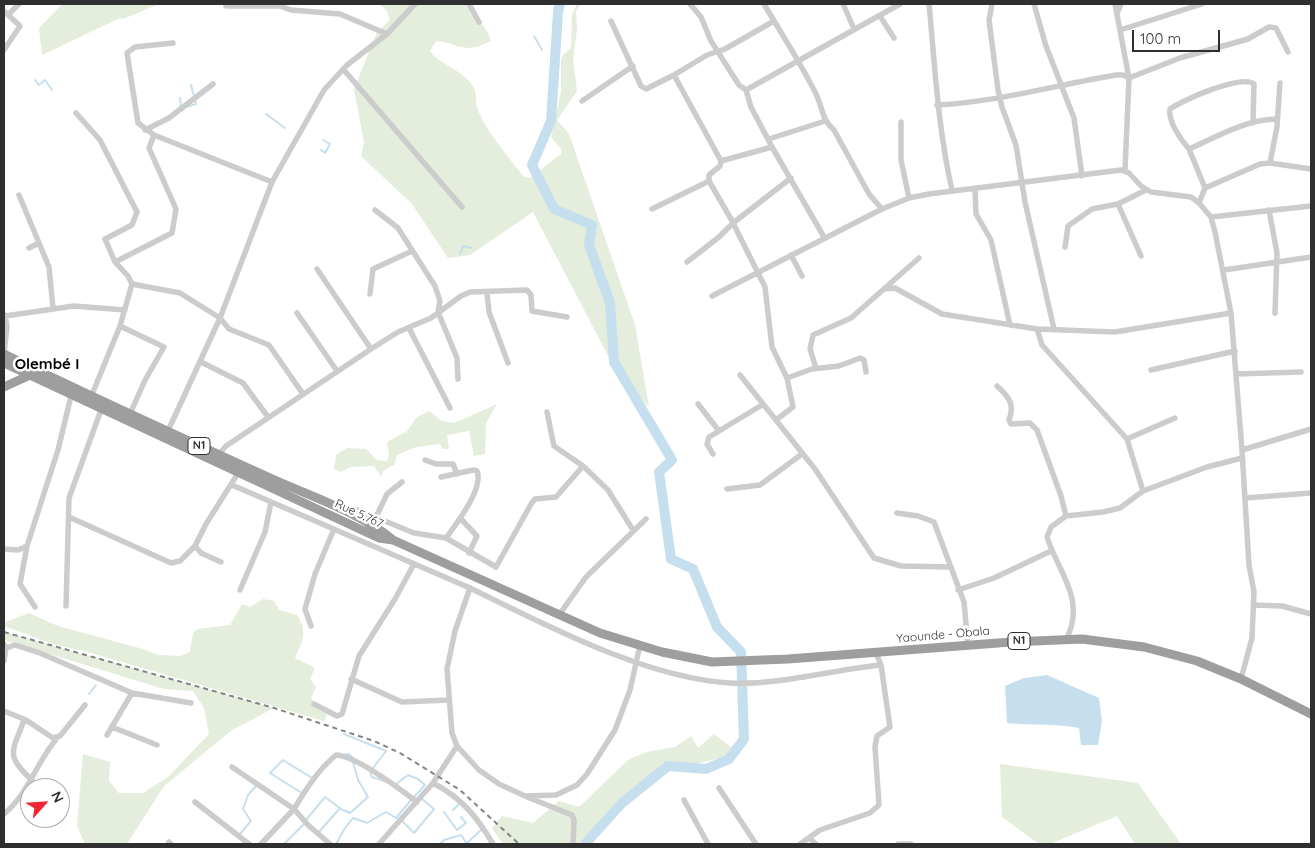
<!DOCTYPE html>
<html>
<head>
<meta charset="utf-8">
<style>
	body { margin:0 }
	#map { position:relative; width:1315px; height:848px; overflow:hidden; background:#fff; font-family:Quicksand,sans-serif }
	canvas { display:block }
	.frame { position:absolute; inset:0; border:5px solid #2f2f2f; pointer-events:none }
	.north { position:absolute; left:20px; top:778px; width:50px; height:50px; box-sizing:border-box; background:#fff; border:1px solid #acacac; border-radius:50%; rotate:64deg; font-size:14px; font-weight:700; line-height:20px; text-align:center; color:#2f2f2f }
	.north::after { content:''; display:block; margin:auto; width:18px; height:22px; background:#f22535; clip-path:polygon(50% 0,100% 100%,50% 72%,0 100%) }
	.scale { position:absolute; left:1132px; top:30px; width:88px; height:22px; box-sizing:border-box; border:2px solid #2f2f2f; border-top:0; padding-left:6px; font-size:15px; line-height:18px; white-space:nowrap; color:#2f2f2f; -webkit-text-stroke:4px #fff; paint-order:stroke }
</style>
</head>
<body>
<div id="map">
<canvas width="1315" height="848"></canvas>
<div class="frame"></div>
<div class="north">N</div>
<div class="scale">100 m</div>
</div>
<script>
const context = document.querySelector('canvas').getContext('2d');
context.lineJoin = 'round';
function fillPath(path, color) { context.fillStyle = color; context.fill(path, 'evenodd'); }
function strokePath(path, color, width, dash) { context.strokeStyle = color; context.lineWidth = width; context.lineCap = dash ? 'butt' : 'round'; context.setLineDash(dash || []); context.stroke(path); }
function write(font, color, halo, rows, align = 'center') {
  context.font = font + ' Quicksand,sans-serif'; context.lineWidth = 5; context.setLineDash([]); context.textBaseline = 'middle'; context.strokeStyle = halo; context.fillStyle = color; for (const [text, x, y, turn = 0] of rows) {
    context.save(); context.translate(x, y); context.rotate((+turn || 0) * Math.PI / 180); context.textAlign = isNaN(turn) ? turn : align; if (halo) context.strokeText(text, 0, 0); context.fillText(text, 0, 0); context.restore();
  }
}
const green = new Path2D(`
	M62,4H159L123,19L120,18L42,55L39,28Z
	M380,4H468L488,33L491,41C463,55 463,44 436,41L430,51C441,66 464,70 474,88C477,94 475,103 478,110C486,131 510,159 524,177L530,178L561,154V149L551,137L561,92V60L563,55L571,48L572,14L577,4H581L576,11L577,29L573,59L577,91L557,120L569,134L635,325L649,407L617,373L533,212L470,255L448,258L412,204L361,156L364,142L354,89L377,32L390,20L387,11Z
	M497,404L486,423L485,454L474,456L469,431L447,435L449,449H443L440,444L416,447L397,455L394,465L383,471L381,477L374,466L351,467L341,472L334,469L336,455L347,448L366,449L377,460L387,461L389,454L387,443L389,441L407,431L417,417L429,411L442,421L454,423Z
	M263,599L274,601L279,610L297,615C308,633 303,640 295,658L315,668L310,679L316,687L311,698L327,715L324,721L84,651L56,645L4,626L6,622L29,613L58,626L143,649L158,655L180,656L190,652L193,633L198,629L230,625L242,604L250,607Z
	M4,632L274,708L232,730L164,786L127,844H85L77,826L83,754L110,762L109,781L119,793H143L168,777L209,734L204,708L193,691L164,689L4,640Z
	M714,734L739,753L653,775L589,844H503L492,828L502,816L533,823L559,801L579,807L628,760L646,752L675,747L691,736L698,748Z
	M1000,764L1138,783L1181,844H1135L1117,816L1050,844H1039L1002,817Z`);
const water = new Path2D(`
	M1047,675L1099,698L1102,721L1098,745H1081L1079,728C1055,723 1031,726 1007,723L1005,686L1024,678Z`);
const stream = new Path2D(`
	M534,36L542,50
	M35,80L39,85L45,80L52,90
	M180,98L181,108
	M186,107L196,104L191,85
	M266,114L285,128
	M321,150L325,153L330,144L323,140
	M460,254L463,246L472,248
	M89,694L96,685
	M344,734L386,751L370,772L372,777L384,781
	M343,755L349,754L352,757
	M395,785L408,775L418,779L425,785L414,797
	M302,793L270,773L283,760L312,778
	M453,810L460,803
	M444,812L457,830L466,823L461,817
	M306,820L325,797L341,809L350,813L368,797L358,780L353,762
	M402,821L414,833L434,809L422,799
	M318,833L340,808
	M240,834L251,821L243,809L248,795L257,785
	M284,844L305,823
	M336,844L345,828L353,818L367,823L386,812L396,818L411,800
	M440,844L444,840L461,835L467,844
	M466,844L483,828`);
const river = new Path2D(`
	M560,4L558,12L551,121L532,165L554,209L592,225L589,245L610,303L614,362L672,460L659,472L671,559L693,569L717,627L741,652L744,739L729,759L706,769L668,766L622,803L585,844`);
const minor = new Path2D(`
	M469,4L479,22
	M690,4L701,17L711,41L739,85L746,90L751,107L772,147L824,237
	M764,4C781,33 800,62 815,92C823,107 821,119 834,130L869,194L882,209
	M843,4L854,29
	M929,4C935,67 938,129 952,190
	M992,4L989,20L998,90L1002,107L1016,145L1025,202L1054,329
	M1034,4L1046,46L1074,118L1082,176
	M1115,4L1129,78L1125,170
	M226,6H280L291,10L340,14L387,34
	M4,11L20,26L4,50
	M1117,14L1121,4
	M8,15L19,4
	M880,16L894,38
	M611,21L641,86L646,89L674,75L707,55L725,49L774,21
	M1120,30L1202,4
	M173,43L135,47L127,53L138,123L154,135L272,182
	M343,69L462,207
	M674,75L721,161L720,166L709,175V181L731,219L765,287L772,347L787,378L793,407L776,420
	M746,90L900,4
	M582,101L633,66
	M937,105C998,102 1056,85 1116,75H1123L1129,78L1180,58L1248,39L1269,27L1276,28L1288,52
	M76,113L100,140L137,212L132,225L105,239L115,262L128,276L132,284L120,326L91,397
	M901,122V160L909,198
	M145,130L169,118L213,84
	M769,139L825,121
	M1189,149C1181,140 1168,122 1170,109C1182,100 1242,74 1254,84L1253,123
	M721,161L772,147
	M1270,163L1277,127L1280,83
	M1205,188L1189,149C1216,137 1245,120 1275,119
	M975,189L976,214L991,240L1010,325
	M19,195L49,267L53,308
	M1199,203L1205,188L1260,164L1270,163L1311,169
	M1118,204L1141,256
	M652,209L709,181
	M375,210L398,228L435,286L440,301L438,312L457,358L458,379
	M1269,210L1277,253L1275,313
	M1211,217L1311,206
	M1065,247L1068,226L1092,209L1118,204L1146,190
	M29,248L39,243
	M791,255L802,276
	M115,262L172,233L176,209L149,148L154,135
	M687,262L719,237L733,223L791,178
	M317,269L371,349
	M1224,270L1311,257
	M132,284L180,293L220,318L229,329L269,345L303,394
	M885,289L895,288L942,314L1037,329L1115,332L1231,313
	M487,293L489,312L508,363
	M370,294L373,269L412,251
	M712,296L882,209L909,198L929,194L1121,170L1129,173L1141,186L1151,192L1191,197L1199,203L1211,217L1215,232L1231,313L1242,450L1249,565L1254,592L1252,638L1241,679
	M297,313L337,371
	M5,316L74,306L125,310
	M120,326L164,347L145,380L130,414
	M409,328L450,408
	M1037,329L1042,345L1127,439L1143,491
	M4,354L7,327L5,315
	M201,362L243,383L268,417
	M816,368L810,349L813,335L851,318L919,258
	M1151,370L1235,351
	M1236,374L1301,372
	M740,375L815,469L874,558L901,566L949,567
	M787,378L812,369L839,366L860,358L864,360L866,372
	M997,386C1009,397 1015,404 1009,420L1011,424L1030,423L1037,430L1061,496L1066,516L1051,527L1047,537C1058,572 1086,599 1067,638
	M698,404L719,431
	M547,412L554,446L583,466L608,490L633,530
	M167,433L220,318L272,182L324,90L347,65L387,34L415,4
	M1127,439L1175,418
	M1242,450L1311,429
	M219,454L226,446L371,349L398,332L431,318L461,296L470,292L527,290L531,295L532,311L567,317
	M713,454L707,444L709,437L762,405
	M425,460L436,464H453L457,474
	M441,477L473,470L477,471C484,489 456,524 446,538
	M232,485L470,588L455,631L447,669L452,733L457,746L479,770L499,784L525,796L556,795L577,785L587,774L615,730L630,690L640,645
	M727,489L760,485L802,454
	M1245,498L1311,493
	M350,513L358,510L414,533L446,538L496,567L531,504L535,499L556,497L583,466
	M897,513L918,516L934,522L964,602L968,646
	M1066,516L1103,512L1120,508L1143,491L1207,467L1242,458
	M69,517L171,563L180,561L195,546
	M376,517L387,494L402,482
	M460,518L477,536L469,553
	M27,546L20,584L35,607
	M4,549L18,550L27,546L58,450L71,396
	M221,562L201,553L195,546L206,524L240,470
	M470,588C546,625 645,678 730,683C781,685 831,670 881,665
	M240,590L265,532L271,502
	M958,590L994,578L1051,551
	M1254,605L1282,606L1311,614
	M66,606L69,498L101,410
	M559,615L586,577L646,519
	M311,626L305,609L315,574L334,529
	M4,644L6,648L15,645L40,653L132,693L107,735
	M4,661L6,648
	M351,679L402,702L448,700
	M132,693L191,703
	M314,704L337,716L342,714L359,656L395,599L414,564
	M4,711L26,720L53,738L60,736L85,705
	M24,720C13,751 4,755 32,780
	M112,727L157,745
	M232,767L294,809C306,789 318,770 336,755C357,756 400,789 417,802
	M433,783C462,798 477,817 493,844
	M719,788L756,844
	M527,797L572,815L574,820L573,844
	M684,800L708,844
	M195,802L249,844
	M4,814C30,792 36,762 58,737
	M809,838L816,844
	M169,842L171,844
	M261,844L294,809L308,825L330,844
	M379,844L433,783L457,746
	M800,844L820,830L870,813L879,805L875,747L877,736L890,727L881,665L876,653
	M898,844H911`);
const trunk = new Path2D(`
	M4,354C91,397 180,437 268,477C307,495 360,512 393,540
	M4,363L379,538L393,540L600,633L662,652L712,662L788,659L1011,642L1082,639L1144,647L1197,661L1241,679L1311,714
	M4,387L28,376`);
const rail = new Path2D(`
	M4,632L274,708L374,741L400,753L460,790L519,844`);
const shields = [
	[199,446,22],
	[1019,641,22]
];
const shieldNames = [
	["N1",199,446],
	["N1",1019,641]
];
const streetNames = [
	["Rue 5.767",359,514,25],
	["Yaounde - Obala",943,635,-5]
];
const quarterNames = [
	["Olembé I",47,364]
];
fillPath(green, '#e5eddc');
fillPath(water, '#c6dfee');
strokePath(stream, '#c6dfee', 2);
strokePath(river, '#c6dfee', 10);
strokePath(minor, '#ccc', 5.5);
strokePath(trunk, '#9e9e9e', 9);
strokePath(rail, '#848484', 2, [5, 4]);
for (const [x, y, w] of shields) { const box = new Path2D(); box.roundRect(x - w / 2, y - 8.5, w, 17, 4); context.fillStyle = '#fff'; context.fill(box); strokePath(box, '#2f2f2f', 1); }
write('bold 11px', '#2f2f2f', null, shieldNames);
write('12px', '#2f2f2f', '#fff', streetNames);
write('bold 15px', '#000', '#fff', quarterNames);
</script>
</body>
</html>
